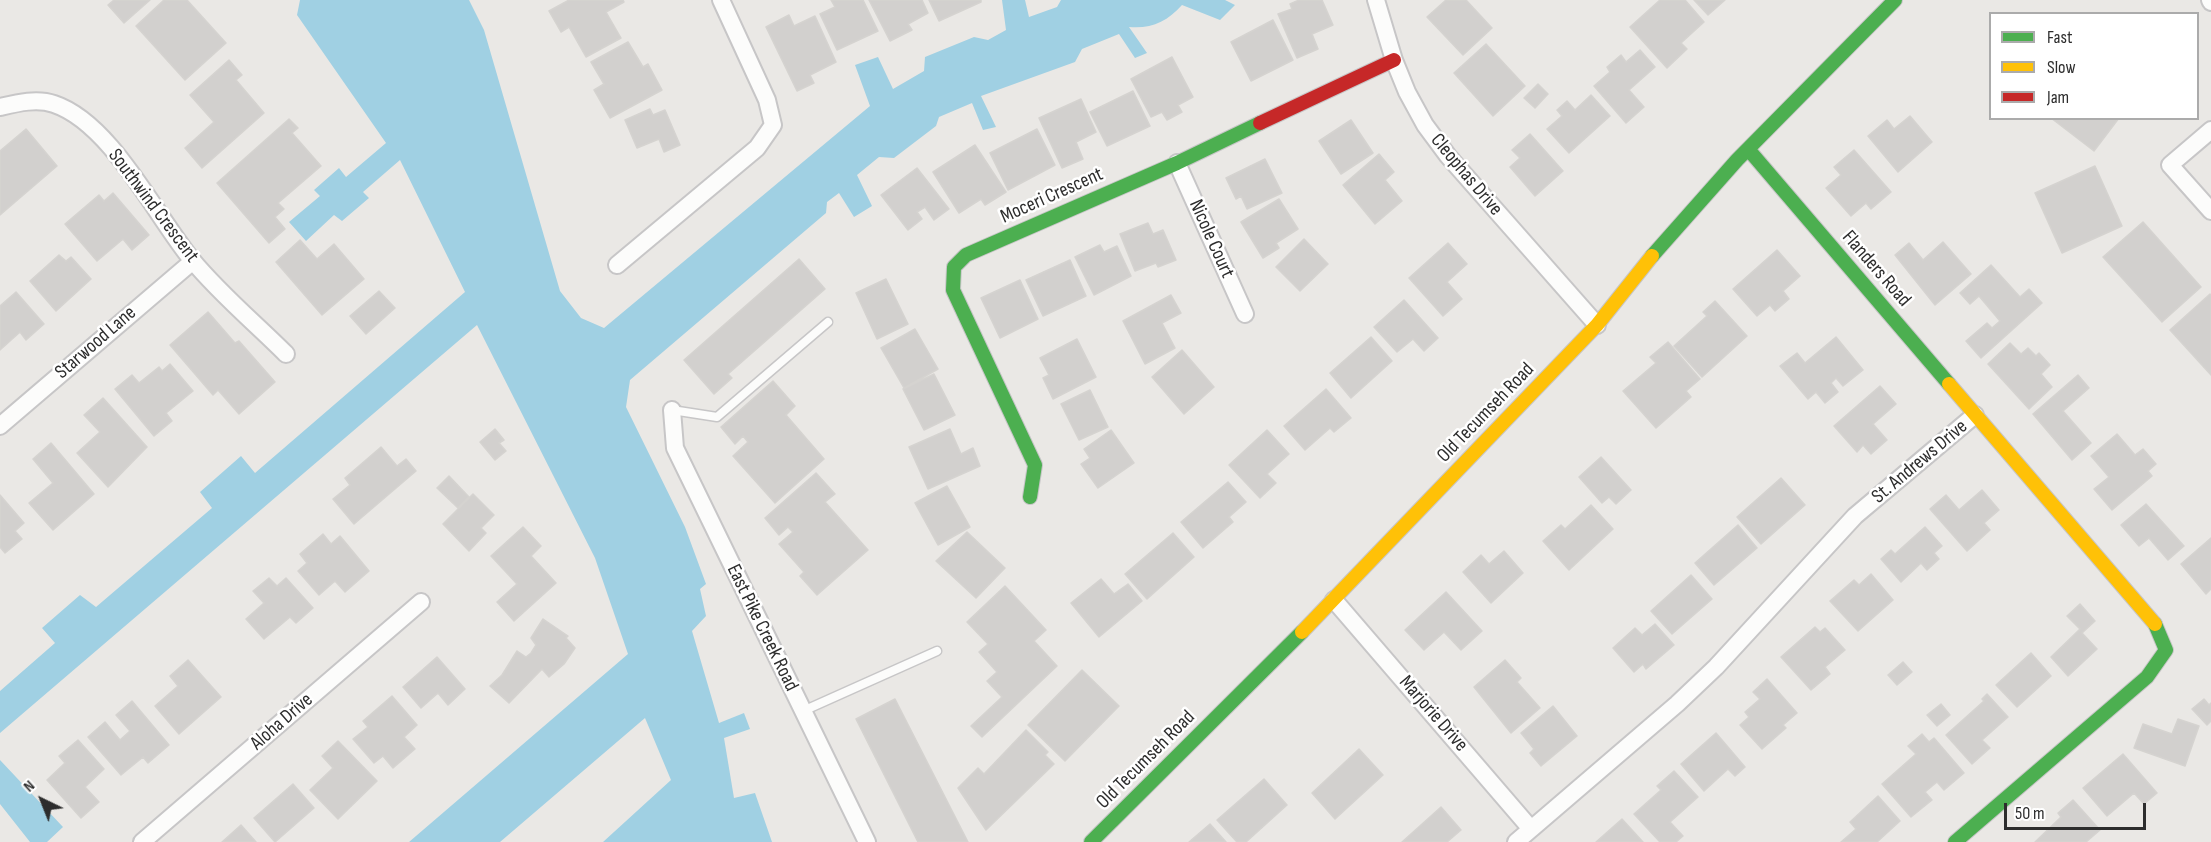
<!DOCTYPE html>
<html>
<head>
<meta charset="utf-8">
<style>
	body { margin:0 }
	#map { position:relative; width:2211px; height:842px; overflow:hidden; background:#eae8e5; font-family:"Sofia Sans Condensed",sans-serif }
	canvas { display:block }
	.legend { position:absolute; left:1989px; top:12px; width:210px; height:108px; box-sizing:border-box; background:#fff; border:2px solid #ababab; margin:0; padding:8px 10px; list-style:none; font-size:18px; color:#2d2d2d }
	.legend li { display:flex; align-items:center; gap:12px; height:30px }
	.legend b { width:30px; border:2px solid #ababab }
	.north { position:absolute; left:12px; top:770px; width:60px; height:60px; -webkit-text-stroke:4px #fff; paint-order:stroke; rotate:317deg; font-size:16px; font-weight:700; line-height:24px; text-align:center; color:#2d2d2d }
	.north::after { content:''; display:block; margin:auto; width:21px; height:27px; background:#2d2d2d; clip-path:polygon(50% 0,100% 100%,50% 72%,0 100%) }
	.scale { position:absolute; left:2004px; top:803px; width:142px; height:27px; box-sizing:border-box; border:3px solid #2d2d2d; border-top:0; padding-left:8px; font-size:18px; line-height:21px; white-space:nowrap; color:#2d2d2d; -webkit-text-stroke:4px #fff; paint-order:stroke }
</style>
</head>
<body>
<div id="map">
<canvas width="2211" height="842"></canvas>
<ul class="legend">
<li><b style="height:8px;background:#4caf50"></b>Fast</li>
<li><b style="height:8px;background:#ffc107"></b>Slow</li>
<li><b style="height:8px;background:#c62828"></b>Jam</li>
</ul>
<div class="north">N</div>
<div class="scale">50 m</div>
</div>
<script>
const context = document.querySelector('canvas').getContext('2d');
context.lineJoin = 'round';
function fillPath(path, color) { context.fillStyle = color; context.fill(path, 'evenodd'); }
function strokePath(path, color, width, dash) { context.strokeStyle = color; context.lineWidth = width; context.lineCap = dash ? 'butt' : 'round'; context.setLineDash(dash || []); context.stroke(path); }
function write(font, color, halo, rows, align = 'center') {
  context.font = font + ' "Sofia Sans Condensed",sans-serif'; context.lineWidth = 5; context.setLineDash([]); context.textBaseline = 'middle'; context.strokeStyle = halo; context.fillStyle = color; for (const [text, x, y, turn = 0] of rows) {
    context.save(); context.translate(x, y); context.rotate((+turn || 0) * Math.PI / 180); context.textAlign = isNaN(turn) ? turn : align; if (halo) context.strokeText(text, 0, 0); context.fillText(text, 0, 0); context.restore();
  }
}
const water = new Path2D(`
	M300,0H469L484,30L560,291L581,318L604,328L870,106L855,65L878,57L893,89L924,71L925,57L974,37L988,40L1006,30L1002,0H1025L1029,17L1057,7L1061,0H1225L1235,5L1220,20L1182,5C1167,22 1151,29 1129,27L1147,53L1135,58L1119,34L1082,49L1075,62L981,96L996,127L983,130L972,103L939,117L936,126L894,158L879,157L857,175L872,206L854,217L839,193L827,202L826,213L630,380L626,407L685,527L706,584L700,589L706,616L692,631L719,723L744,713L750,729L724,738L734,798L755,793L772,842H603L671,780L645,718L500,842H409L628,654L595,558L477,325L0,733V691L55,643L42,628L80,595L96,607L212,508L200,492L241,456L255,473L465,292L400,160L363,192L369,198L342,221L334,215L306,241L289,222L320,196L314,190L339,168L346,177L386,143L297,15Z
	M0,760L63,827L47,842H30L0,804Z`);
const building = new Path2D(`
	M114,0H150L124,23L108,5Z
	M164,0H187L226,43L185,80L136,26Z
	M569,0H623L624,2L606,12L621,38L586,57L569,27L561,32L549,11Z
	M831,0H863L878,31L837,50L820,14L835,7Z
	M869,0H922L928,13L908,24L912,30L890,41Z
	M929,0H981V2L939,21Z
	M1299,0H1322L1333,25L1312,34L1318,49L1297,58L1278,14L1292,9L1290,4Z
	M1446,0H1466L1492,28L1463,55L1427,17Z
	M1660,0H1685L1704,22L1681,43L1687,49L1667,68L1630,27Z
	M1694,0H1725L1708,15Z
	M789,15L794,26L815,16L836,62L810,75L814,83L797,91L766,27Z
	M1273,20L1293,60L1251,81L1231,42Z
	M628,42L643,67L648,64L662,90L610,118L594,90L604,84L591,62Z
	M1486,44L1525,86L1493,116L1454,73Z
	M1640,50L1655,67L1629,90L1644,107L1626,123L1594,86L1610,72L1607,67L1621,55L1626,62Z
	M1172,57L1193,97L1178,105L1182,112L1167,120L1162,112L1151,117L1131,79Z
	M229,60L242,75L236,80L264,113L202,168L185,148L214,122L190,95Z
	M1538,84L1548,94L1535,108L1524,98Z
	M1133,91L1150,126L1107,146L1090,112Z
	M1591,95L1610,116L1569,153L1547,129L1562,116L1557,110L1567,101L1575,110Z
	M1081,99L1096,132L1076,142L1083,159L1062,168L1039,118Z
	M650,109L653,115L665,110L680,145L664,152L659,139L637,148L625,120Z
	M1910,116L1932,142L1898,172L1868,136L1887,120L1894,129Z
	M2051,118H2119L2094,151Z
	M289,119L298,128L292,133L321,166L278,203L284,209L275,217L285,229L269,243L217,183Z
	M1351,120L1373,153L1341,174L1319,141Z
	M26,129L57,166L0,215V151Z
	M1037,129L1055,165L1008,190L990,153Z
	M1530,134L1563,171L1535,196L1510,167L1520,158L1512,150Z
	M975,145L1006,192L985,205L981,199L959,213L933,172Z
	M1854,150L1891,192L1871,209L1866,203L1851,216L1826,188L1841,175L1834,167Z
	M1379,154L1394,172L1385,180L1402,201L1375,224L1343,185Z
	M1265,159L1282,193L1247,209L1241,196L1236,199L1226,178Z
	M2095,166L2122,226L2062,253L2035,193Z
	M917,168L949,209L934,220L925,207L917,212L922,219L908,230L881,195Z
	M113,193L149,235L132,250L123,239L97,261L65,224L99,195L104,201Z
	M1279,199L1298,229L1276,243L1279,248L1263,258L1241,222Z
	M2143,222L2201,287L2162,322L2103,257Z
	M1148,223L1153,234L1163,230L1176,260L1158,267L1156,263L1135,271L1120,234Z
	M1304,239L1328,264L1300,291L1276,267Z
	M300,240L317,259L334,244L364,279L322,315L276,262Z
	M1943,242L1971,274L1935,305L1895,255L1909,243L1923,260Z
	M1448,243L1467,264L1447,282L1462,299L1443,316L1409,278Z
	M1100,245L1104,252L1117,246L1131,276L1094,295L1075,257Z
	M1777,250L1800,276L1783,291L1789,299L1775,311L1770,305L1757,316L1733,289Z
	M59,255L66,261L71,257L91,279L56,311L30,281Z
	M799,259L825,289L728,374L732,378L714,394L684,360Z
	M1070,260L1086,296L1043,316L1026,280Z
	M1991,265L2020,297L2029,289L2042,303L1981,358L1966,341L1987,323L1992,328L2000,321L1979,296L1970,304L1960,293Z
	M886,279L908,324L877,339L856,293Z
	M1020,280L1038,319L1000,338L981,298Z
	M379,291L395,308L366,334L350,316Z
	M16,292L44,324L26,340L20,332L0,350V306Z
	M2210,294L2211,296V375L2170,330Z
	M1171,295L1181,313L1162,323L1175,348L1145,364L1123,321Z
	M1404,300L1438,338L1424,351L1413,339L1397,352L1374,327Z
	M1715,301L1747,336L1702,377L1674,346L1707,316L1703,312Z
	M208,312L235,343L239,341L275,382L239,414L218,390L213,395L170,345Z
	M915,329L938,369L904,388L881,348Z
	M1371,337L1392,361L1351,398L1330,373Z
	M1836,337L1863,370L1843,386L1836,378L1831,383L1838,392L1825,403L1816,392L1808,399L1780,366L1797,353L1805,363Z
	M1077,339L1096,377L1053,399L1043,378L1049,375L1040,358Z
	M1668,342L1700,379L1686,391L1691,397L1656,428L1623,391L1656,363L1650,357Z
	M2010,343L2021,354L2028,348L2036,356L2039,353L2050,365L2041,374L2052,387L2029,409L1988,364Z
	M1182,350L1214,387L1184,414L1152,377Z
	M170,364L193,391L166,413L172,421L154,436L115,389L132,375L139,383L159,367L162,371Z
	M934,374L955,415L924,430L903,389Z
	M2078,375L2089,388L2063,411L2091,443L2072,460L2033,414Z
	M773,381L795,406L786,415L824,459L775,503L733,456L748,442L743,436L735,444L721,427Z
	M1880,386L1896,404L1873,424L1887,440L1871,454L1863,445L1857,452L1834,426Z
	M1326,389L1351,418L1334,432L1330,428L1305,450L1284,426Z
	M1090,390L1108,427L1079,440L1061,404Z
	M103,398L147,447L108,487L77,453L100,432L84,415Z
	M495,429L504,440L499,443L506,451L495,460L480,442Z
	M950,429L961,454L973,448L980,466L928,489L909,447Z
	M1111,430L1134,463L1098,488L1081,464L1090,458L1084,449Z
	M1267,430L1289,454L1267,474L1276,483L1260,498L1229,465Z
	M2117,434L2135,455L2143,449L2156,464L2148,471L2152,476L2112,510L2094,489L2109,477L2091,456Z
	M51,443L94,494L53,530L29,503L53,483L33,459Z
	M381,447L397,466L406,459L416,471L354,524L333,499L350,485L345,478Z
	M1601,457L1631,490L1616,504L1609,497L1602,503L1579,477Z
	M816,473L835,494L825,502L868,550L817,595L800,576L804,572L779,544L793,532L788,527L779,535L765,518Z
	M449,476L469,497L458,508L437,488Z
	M1781,478L1805,505L1761,544L1737,517Z
	M1228,482L1246,502L1229,517L1233,522L1203,548L1181,522Z
	M947,486L970,527L938,545L915,503Z
	M1982,490L1999,510L1984,523L1990,530L1967,551L1930,509L1946,495L1959,510Z
	M473,494L494,515L481,528L486,533L469,551L443,524Z
	M0,495L24,523L15,531L22,539L5,553L0,547Z
	M2146,504L2184,546L2168,560L2149,538L2139,546L2121,525Z
	M1591,505L1613,529L1569,570L1543,541L1561,525L1565,529Z
	M1738,525L1757,548L1714,585L1695,563Z
	M523,527L541,546L531,556L556,583L514,621L497,602L517,584L491,556Z
	M1925,527L1942,546L1934,553L1939,559L1927,570L1921,563L1901,582L1881,559L1891,550L1895,554Z
	M967,532L1005,568L976,598L936,561Z
	M1173,533L1194,557L1147,599L1125,574Z
	M323,534L331,544L340,536L369,571L345,592L335,581L319,595L298,571L307,563L300,554Z
	M2211,538V589L2206,594L2181,564Z
	M1504,551L1523,573L1491,603L1463,572L1481,555L1489,564Z
	M1871,574L1893,600L1858,631L1830,601L1854,580L1859,585Z
	M1691,575L1712,599L1672,634L1651,611Z
	M269,578L277,586L286,578L313,608L296,623L290,617L264,639L246,619L264,603L253,591Z
	M1101,579L1114,594L1128,584L1142,601L1099,637L1071,603Z
	M1005,586L1046,630L1034,641L1057,666L982,737L971,726L1002,697L987,681L997,672L979,652L988,644L967,622Z
	M1446,592L1482,631L1461,650L1444,632L1424,650L1405,630Z
	M2080,604L2095,621L2082,633L2097,649L2068,676L2051,657L2080,629L2067,616Z
	M543,619L568,636L566,638L575,648L564,664L549,677L542,669L509,703L490,686L502,675L517,651L526,657L531,653L536,645L531,638Z
	M1655,624L1674,645L1646,669L1643,664L1634,672L1613,648L1635,628L1642,635Z
	M1815,627L1820,632L1825,628L1845,650L1825,667L1830,674L1811,690L1781,657Z
	M2031,653L2051,676L2017,707L1996,685Z
	M437,657L465,689L448,705L438,693L421,708L403,687Z
	M188,660L221,697L179,734L155,706L178,686L170,676Z
	M1505,660L1521,678L1517,682L1540,708L1511,733L1474,687Z
	M1903,662L1912,672L1897,685L1888,675Z
	M1082,670L1119,706L1065,761L1028,725Z
	M1767,679L1797,713L1783,725L1786,728L1762,749L1740,725L1749,717L1745,712L1760,699L1753,692Z
	M1987,694L2008,717L1982,740L1990,748L1972,764L1946,735L1984,701L1982,699Z
	M392,696L417,725L404,737L415,749L393,768L383,756L374,763L353,739L368,727L363,721Z
	M895,699L968,842H918L856,719Z
	M2204,699L2209,705L2211,703V721L2207,725L2192,709Z
	M132,701L169,745L148,763L143,757L121,775L88,737L105,722L120,740L130,731L116,715Z
	M1941,704L1950,715L1937,726L1927,715Z
	M1553,706L1577,736L1541,766L1530,753L1534,749L1521,733Z
	M2178,719L2199,726L2185,766L2134,748L2143,724L2172,734Z
	M1026,730L1048,752L1045,755L1054,764L986,830L958,788L978,768L984,774Z
	M1716,733L1745,767L1735,776L1728,769L1704,791L1681,764Z
	M1922,734L1929,742L1934,738L1964,773L1944,790L1937,782L1925,792L1932,800L1911,817L1882,784L1916,754L1908,746Z
	M78,740L104,769L85,787L99,802L81,818L47,780L65,763L59,756Z
	M338,741L377,781L338,819L310,790L333,768L322,756Z
	M1359,749L1383,775L1335,819L1312,793Z
	M2123,754L2157,793L2144,804L2134,793L2107,816L2083,788Z
	M1674,771L1698,797L1670,822L1683,836L1676,842H1660L1634,814L1661,790L1657,786Z
	M1264,779L1287,805L1246,842H1237L1217,820Z
	M293,784L314,808L275,842L254,818Z
	M1878,796L1900,821L1877,842H1841L1856,829L1850,822Z
	M2073,800L2100,830L2086,842H2035L2061,817L2058,813Z
	M1441,807L1461,830L1447,842H1402Z
	M1622,819L1643,842H1596Z
	M1210,824L1226,842H1189Z
	M241,825L256,842H222Z`);
const lane = new Path2D(`
	M672,410L717,417L828,322
	M803,711L937,651`);
const street = new Path2D(`
	M1376,0L1394,60L1407,92L1425,125L1448,156L1597,325
	M2210,0L2211,2
	M0,107C17,103 37,98 54,104C111,123 155,215 192,260C220,294 255,323 286,354
	M2211,130L2170,165L2211,211
	M1177,163L1245,314
	M617,265L757,148L773,125L767,100L721,0
	M672,410L675,448L867,842
	M0,426L193,261
	M1334,600L1531,829
	M142,842L421,602
	M1516,842L1677,704L1716,667L1855,516L1975,415`);
const fast = new Path2D(`
	M1748,149L1949,384
	M1652,256L1737,160L1895,0
	M1030,497L1035,465L953,290L954,267L966,255L1177,163L1260,123
	M1091,842L1302,632
	M1955,842L2147,677L2166,650L2155,624`);
const slow = new Path2D(`
	M1949,384L2155,624
	M1302,632L1597,325L1652,256`);
const jam = new Path2D(`
	M1260,123L1394,60`);
const streetNames = [
	["Cleophas Drive",1466,175,50],
	["Moceri Crescent",1052,196,-24],
	["Southwind Crescent",153,206,53],
	["Nicole Court",1211,239,66],
	["Flanders Road",1876,269,49],
	["Starwood Lane",96,343,-41],
	["Old Tecumseh Road",1486,413,-46],
	["St. Andrews Drive",1920,462,-40],
	["East Pike Creek Road",762,628,64],
	["Marjorie Drive",1433,714,49],
	["Aloha Drive",282,722,-41],
	["Old Tecumseh Road",1146,760,-45]
];
fillPath(water, '#a0d0e3');
fillPath(building, '#d2d0ce');
strokePath(building, '#d5d3d0', 1.5);
strokePath(lane, '#c7c6c7', 11);
strokePath(street, '#c7c6c7', 20);
strokePath(fast, '#c7c6c7', 16);
strokePath(slow, '#c7c6c7', 16);
strokePath(jam, '#c7c6c7', 16);
strokePath(lane, '#fcfcfb', 8);
strokePath(street, '#fcfcfb', 16);
strokePath(fast, '#4caf50', 14);
strokePath(slow, '#ffc107', 14);
strokePath(jam, '#c62828', 14);
write('20px', '#2d2d2d', '#fff', streetNames);
</script>
</body>
</html>
